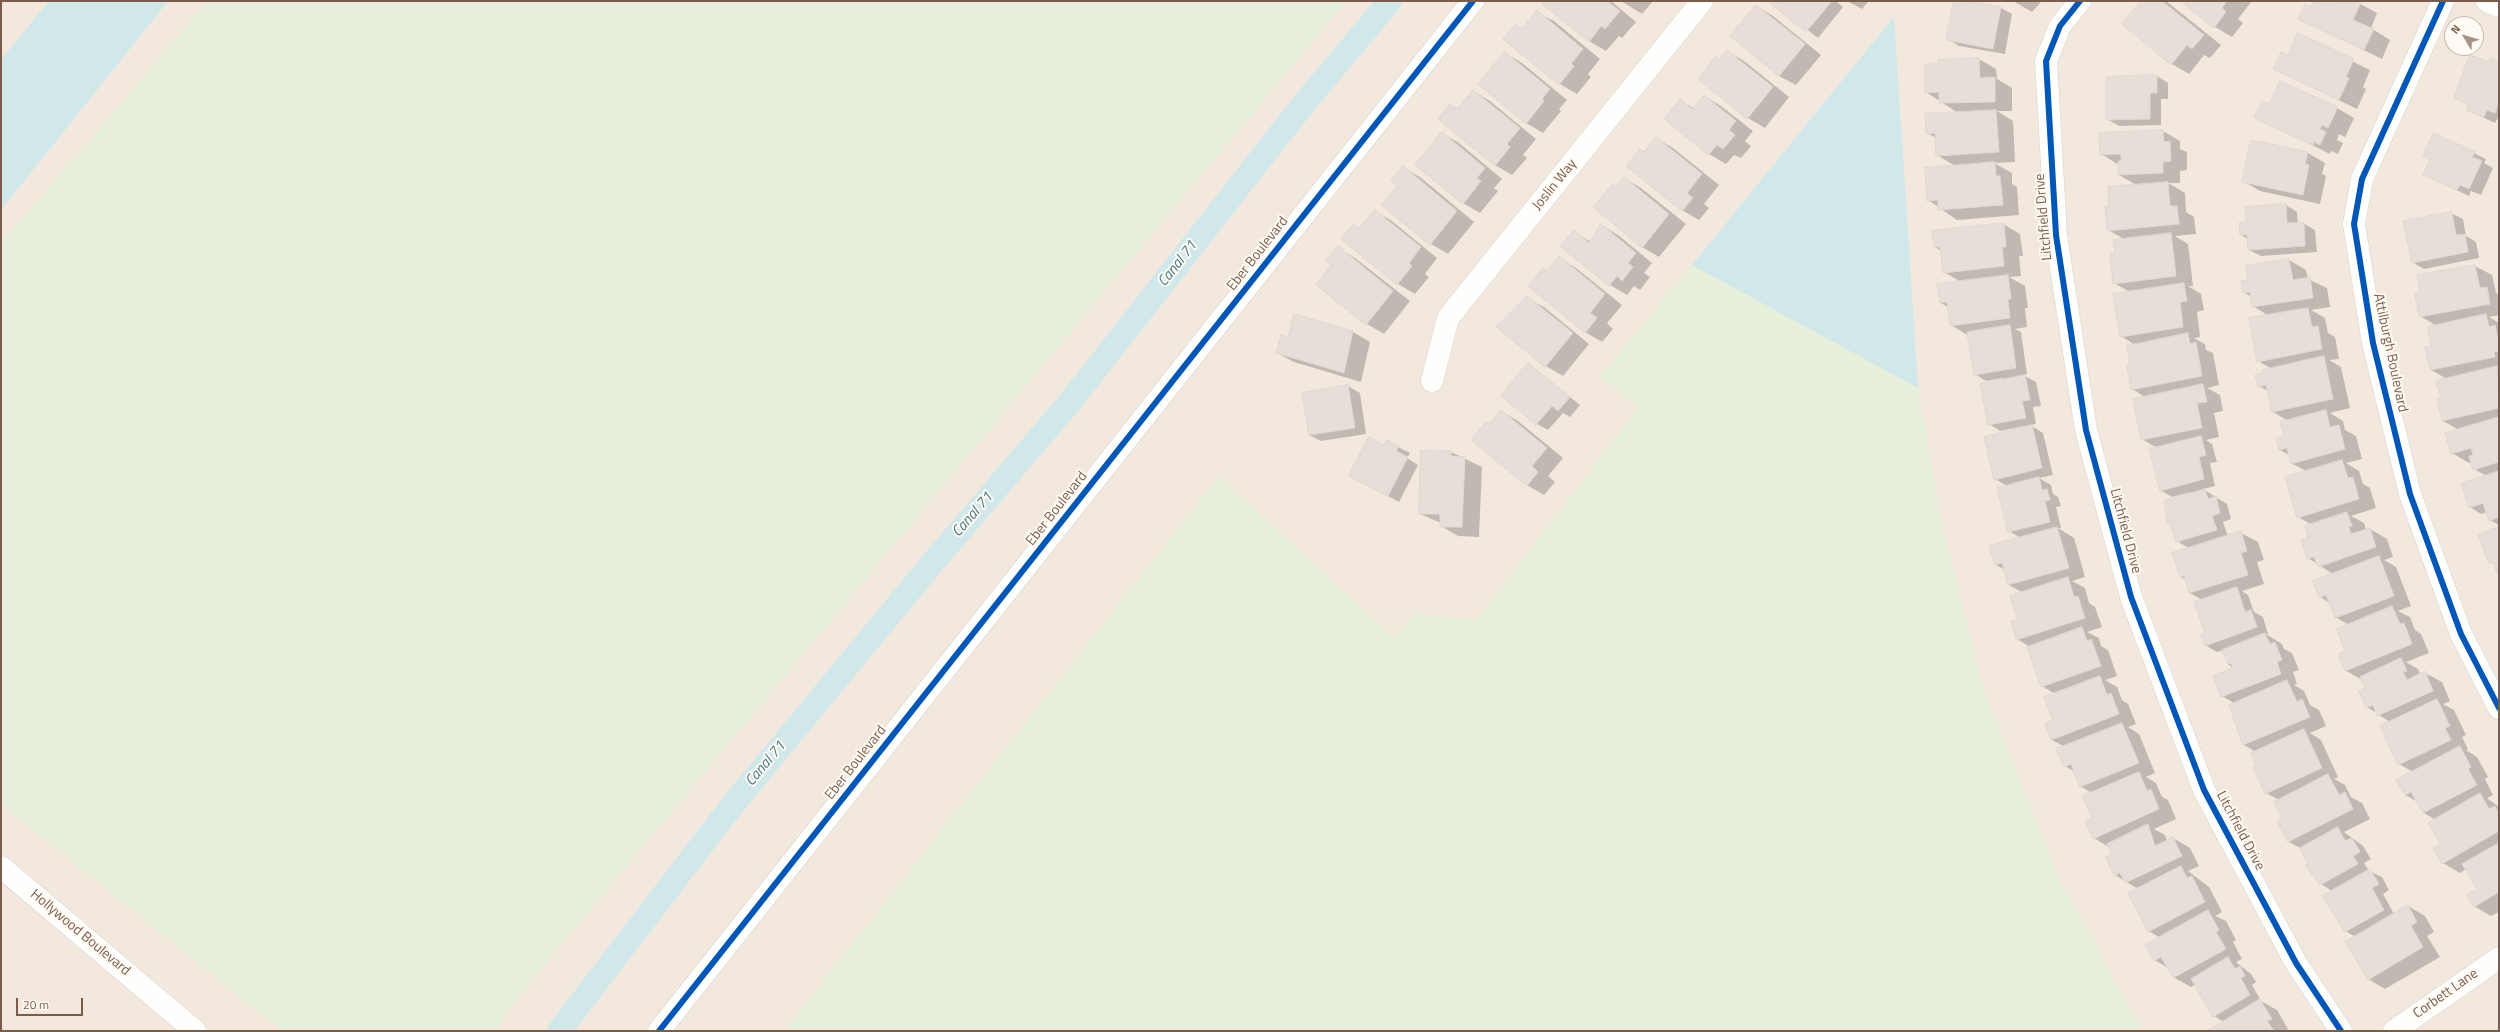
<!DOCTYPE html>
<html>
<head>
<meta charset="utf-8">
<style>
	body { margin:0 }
	#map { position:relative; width:2500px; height:1032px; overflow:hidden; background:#f9f5f0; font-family:"Titillium Web",sans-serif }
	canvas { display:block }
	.frame { position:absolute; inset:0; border:2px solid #7a5c4d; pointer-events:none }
	.north { position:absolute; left:2444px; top:16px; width:40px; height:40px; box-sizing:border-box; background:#fffaf3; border:1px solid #cabbb1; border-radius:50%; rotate:308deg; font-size:11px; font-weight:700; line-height:16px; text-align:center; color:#7a5c4d }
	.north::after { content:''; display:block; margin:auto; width:14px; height:18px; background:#a69286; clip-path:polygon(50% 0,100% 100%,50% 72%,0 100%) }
	.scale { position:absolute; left:16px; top:998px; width:67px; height:18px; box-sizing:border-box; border:2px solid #7a5c4d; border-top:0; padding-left:5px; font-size:12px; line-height:14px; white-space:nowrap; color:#7a5c4d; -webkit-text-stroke:3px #fffaf3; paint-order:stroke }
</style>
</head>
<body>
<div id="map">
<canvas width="2500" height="1032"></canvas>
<div class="frame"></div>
<div class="north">N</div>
<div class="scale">20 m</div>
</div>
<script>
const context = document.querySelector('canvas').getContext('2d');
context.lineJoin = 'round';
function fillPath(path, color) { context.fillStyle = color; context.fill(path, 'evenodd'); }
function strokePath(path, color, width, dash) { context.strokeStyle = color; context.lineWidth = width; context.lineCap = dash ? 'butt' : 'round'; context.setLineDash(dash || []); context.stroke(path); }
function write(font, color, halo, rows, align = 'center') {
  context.font = font + ' "Titillium Web",sans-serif'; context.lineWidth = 4; context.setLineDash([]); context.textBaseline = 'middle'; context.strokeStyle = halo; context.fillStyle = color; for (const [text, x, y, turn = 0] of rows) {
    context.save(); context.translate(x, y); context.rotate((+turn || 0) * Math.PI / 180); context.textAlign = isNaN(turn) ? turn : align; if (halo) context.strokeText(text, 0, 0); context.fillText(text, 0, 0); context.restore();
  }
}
const residential = new Path2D(`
	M1,1H2499V1031H1ZM2452,24H2476V48H2452Z`);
const green = new Path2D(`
	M208,1H1346L525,988L495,1031H282L1,804V244Z
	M1692,265L1918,388L1938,507L1982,686L2058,876L2142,1031H784L1219,476L1393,637L1415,613L1476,620L1638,408L1599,377Z`);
const water = new Path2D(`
	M49,1H168L1,210V60Z
	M1894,17L1918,388L1692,265Z`);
const shadow = new Path2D(`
	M1546,1H1611L1636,22L1622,38L1619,36L1606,51L1589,41Z
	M1621,1H1653L1642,14Z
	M1770,1H1836L1843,7L1818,38Z
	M1847,1H1869L1862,9Z
	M1955,1L2001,8L2012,14L2005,54L1959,46L1948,39Z
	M2013,1H2042L2032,12Z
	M2142,1H2166L2221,45L2210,58L2204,55L2189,74L2172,64L2123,24Z
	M2183,1H2252L2238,19L2243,23L2232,37L2215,27Z
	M2314,1H2355L2377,13L2371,28L2390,40L2382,59L2300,19L2311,8Z
	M1756,6L1773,16L1821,55L1796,85L1779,76L1731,36Z
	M1537,12L1554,21L1600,59L1588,74L1591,77L1577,94L1560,84L1504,39L1523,29Z
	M2299,35L2370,70L2363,87L2366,89L2357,109L2274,69L2289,56Z
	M1727,51L1744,61L1789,97L1765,128L1748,118L1720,60Z
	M1505,53L1522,63L1567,100L1559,109L1561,111L1543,133L1526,123Z
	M1979,59L1996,69L1997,79L2012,88V111H1997L2013,121L2015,162L1994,163L2012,173V184L2017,187L2019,215L1957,220L1928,200L1955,166L1937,155L1936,138L1927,133L1958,113L1926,92L1939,61Z
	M2499,62V116L2495,123L2467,110L2469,105L2455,97L2489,64Z
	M2157,76L2168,83V99H2161V125L2119,126L2107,119Z
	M1473,91L1490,101L1536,139L1523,155L1527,158L1512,175L1495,165L1451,105L1458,109Z
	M1704,96L1721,106L1753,131L1745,141L1751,146L1741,158L1734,155L1726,164L1709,154L1665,119L1680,101L1694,108Z
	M2337,108L2354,118L2345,137L2339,134L2337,140L2343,143L2338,154L2331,151L2330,154L2256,117Z
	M2163,131L2180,141V149L2187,152V170L2180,171V183H2168L2185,193L2186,212L2194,217L2196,234L2175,236L2188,244L2193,286H2188L2201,294L2204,310L2197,312L2200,337L2194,338L2205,344L2206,350L2213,353L2219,385L2207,388L2220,395L2223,411L2214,413L2219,437L2206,440L2212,444L2217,462L2210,463L2215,486L2203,489L2227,504L2231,519L2223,522L2228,537L2241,533L2258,542L2264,560L2257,562L2264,584L2242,591L2248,595L2254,612L2263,617L2268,634H2266L2282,644L2284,649L2292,653L2299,670L2293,672L2297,684L2294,685L2304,691L2310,705L2319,710L2326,726L2310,733L2321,740L2338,777L2334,779L2345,785L2351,797L2362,803L2370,819L2344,832L2363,846L2371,859L2364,863L2369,871L2382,877L2389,890L2383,894L2394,914L2408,906L2425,916L2434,932L2427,936L2440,957L2385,989L2368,979L2356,937L2345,931L2332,891L2321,884L2302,849L2289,842L2279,800L2266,793L2258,766L2256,752L2244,745L2230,705L2234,703L2222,696L2234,669L2228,664L2223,650L2217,652L2205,645L2202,600L2190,593L2186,580L2181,577L2190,549L2177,541L2166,514L2191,492L2172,497L2160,490L2157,448L2142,439L2145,397L2132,389V366L2135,345L2121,336L2130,292L2114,283L2116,254L2124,239L2108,230L2111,207L2138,186L2119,175V165L2101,154Z
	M1442,133L1459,143L1502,179L1494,188L1498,191L1480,213L1463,203Z
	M1656,138L1673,148L1719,185L1704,204L1709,208L1699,220L1682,210L1644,152Z
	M2308,153L2325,163L2322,174L2326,176L2320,204L2260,191L2243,181Z
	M2474,153L2486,159L2484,163L2493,168L2481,195L2471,191L2469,196L2425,175Z
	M1403,168L1420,177L1474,222L1448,254L1431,244L1398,185Z
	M1624,178L1641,188L1686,224L1659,257L1642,247L1616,188Z
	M2286,205L2297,212L2298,224L2303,223L2315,230L2317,252L2261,256L2249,250L2248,239L2241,235L2247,223Z
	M1375,211L1392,221L1437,258L1425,274L1429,277L1415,294L1398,284L1342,239L1360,229Z
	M2451,213L2463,219L2466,236L2476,242L2479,258L2424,269L2412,262Z
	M2003,224L2020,234L2023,256H2019L2021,276L2009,277L2025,286L2028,308H2025L2027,327L2015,329L2021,332L2027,374L2023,375L2036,382L2041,406L2033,407L2036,424L2030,425L2043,433L2053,475L2039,478L2051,485L2053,494L2058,497L2061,506L2056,507L2061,528H2058L2074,538L2085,577L2072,581L2085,588L2089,603L2095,607L2102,627L2087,632L2099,638L2101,646L2108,650L2117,676L2105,680L2117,687L2122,700L2128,704L2136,724L2128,727L2139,734L2155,773L2146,777L2156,783L2162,797L2168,800L2176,819L2154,829L2165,835L2167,841L2173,838L2190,848L2199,866L2188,871L2209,887L2222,912L2215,916L2226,921L2236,940L2233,942L2242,959L2236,962L2251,974L2256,982L2252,985L2261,1001L2277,1010L2288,1029L2284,1031H2209L2224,1022L2214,1016L2195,985L2191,987L2173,977L2168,968L2155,960L2160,938L2149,931L2138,889L2115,875L2114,855L2110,848L2094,838L2092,793L2080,786L2075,772L2065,766V747L2052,740L2055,694L2042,686L2030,647L2017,639L2023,593L2009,585L2005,570L1996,565L2021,538L2009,531L2007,486L1995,479L2024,426L2000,431L1989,424L2003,378L1986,381L1975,374L1969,336L1951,325L1949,308L1941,303L1961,282L1944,272L1942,251L1935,247Z
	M1601,225L1618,235L1652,263L1644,273L1650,277L1640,290L1634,286L1627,295L1610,285L1574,232L1591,242Z
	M1338,248L1355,258L1410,301L1384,334L1367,324L1333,265Z
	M1559,258L1576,268L1622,305L1607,323L1613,329L1602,342L1585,332L1548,272Z
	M2289,260L2306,270L2308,279L2327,288L2330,307L2311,310L2325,318L2328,333L2335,337L2339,359L2329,360L2341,367L2350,408L2330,413L2343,421L2345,430L2356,436L2362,459L2346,463L2359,471L2363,484L2370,488L2376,508L2351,516L2364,523L2366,530L2370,529L2387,539L2393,557L2384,560L2396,567L2411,606L2398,611L2410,617L2415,630L2421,634L2429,653L2406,662L2418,669L2420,674L2425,673L2442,682L2450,701L2443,704L2454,710L2466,735L2462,737L2468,749L2466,750L2477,757L2488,777L2485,779L2493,795L2487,798L2499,807V912L2491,916L2474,906L2478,889L2466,869L2460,873L2443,863L2441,844L2436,820L2424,813L2418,802L2405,795L2413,772L2399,764L2390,722L2367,707L2366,689L2362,680L2345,670L2349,625L2335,617L2330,603L2320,597L2333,574L2308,558L2312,525L2298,517L2306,471L2291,463L2289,455L2280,450L2288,421L2273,412L2268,391L2259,386L2265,374L2272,369L2258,361L2269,316L2253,306L2251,297L2244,292L2249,281Z
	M2475,266L2492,275L2496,293L2499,295V315L2489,317L2499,323V525L2490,520L2487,512L2481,514L2470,507L2487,476L2474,469L2472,462L2469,463L2452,453L2459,430L2443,421L2438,400L2442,399L2447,379L2431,370L2432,347L2437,326L2420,316L2421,294L2418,276Z
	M1527,298L1544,307L1589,344L1563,376L1546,366L1497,327Z
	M1353,332L1370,342L1361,382L1294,362L1277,353L1288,338Z
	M1528,364L1580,405L1570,417L1563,413L1548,430L1537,424Z
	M1348,386L1360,393L1366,434L1321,441L1309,435L1303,393Z
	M1501,411L1518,421L1563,458L1548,476L1555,482L1544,495L1527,485L1490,425Z
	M1385,447H1398L1410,453L1407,458L1418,465L1399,502L1361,482Z
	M1451,452L1482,467L1479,537L1458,536L1441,526V523L1420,514Z`);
const canal = new Path2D(`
	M559,1031L734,803L935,560L1070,402L1302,106L1390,1`);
const building = new Path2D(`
	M1545,1H1607L1620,11L1605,29L1601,26L1589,42L1542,4Z
	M1768,1H1832L1806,32Z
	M1954,1H1969L2001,7L1993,49L1946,40Z
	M2141,1H2162L2204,35L2192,49L2187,45L2171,65L2122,24Z
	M2181,1H2227L2222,8L2226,12L2214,28Z
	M2313,1L2361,2L2353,20L2374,29L2364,50L2298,19L2305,4L2311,7Z
	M1756,5L1805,44L1779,76L1730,36Z
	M1537,10L1583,49L1571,64L1574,66L1559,85L1503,39L1515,24L1522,29Z
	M2298,33L2354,59L2346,77L2349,78L2339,100L2273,69L2281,52L2288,55Z
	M1727,50L1773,87L1747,119L1698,79L1716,56L1719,59Z
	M1505,52L1550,89L1542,99L1544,101L1526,124L1478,84Z
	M2470,55L2489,62L2491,58L2499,61V102L2495,113L2487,110L2484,117L2466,110L2469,104L2454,98Z
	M1979,58L1980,78L1995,77V102L1939,103V92L1925,93V64H1938V60Z
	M2157,75V93H2150V119L2106,120V77Z
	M2280,81L2338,107L2328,128L2322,125L2320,129L2326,132L2320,145L2314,142L2313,145L2254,118L2262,101L2269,104Z
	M1473,90L1520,128L1507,144L1510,147L1495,166L1438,119L1450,104L1457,109Z
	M1704,95L1736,121L1729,130L1735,135L1723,149L1717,145L1708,155L1664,119L1680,99L1692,109Z
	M1996,110L1999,152L1936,156L1935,133L1926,134L1925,114Z
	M2163,130L2164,142L2170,141L2171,161L2163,162V173L2118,175V161H2121V154L2100,155L2099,133Z
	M1442,132L1485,168L1477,178L1481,181L1463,204L1415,165Z
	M2434,133L2475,152L2472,157L2482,161L2469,189L2460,185L2457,190L2423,175L2430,160L2423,156Z
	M1656,137L1702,174L1687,193L1693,198L1682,211L1626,166L1640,149L1644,152Z
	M2251,140L2308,152L2305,164L2309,165L2303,195L2242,182Z
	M1995,162L1996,176H2000L2003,205L1938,210V200L1927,201L1925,168Z
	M1403,166L1457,211L1430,245L1381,205L1397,186L1391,181Z
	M1624,177L1669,214L1642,248L1593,207L1613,184L1616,187Z
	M2168,182L2170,206H2177L2179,224L2107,231L2105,206H2109L2108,187Z
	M2286,204L2287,223L2304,222L2305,246L2248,250L2247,235H2240L2239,223L2246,222L2245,207Z
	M1375,210L1421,247L1409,263L1412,266L1397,285L1341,239L1353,224L1359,228Z
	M2452,212L2456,235L2465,234L2468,252L2412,263L2403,221Z
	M2004,223L2006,247H2002L2004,266L1943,273L1940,247H1934L1932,231Z
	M1601,224L1636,253L1628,263L1633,267L1622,281L1617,276L1609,286L1560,246L1574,230L1589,243Z
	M2171,233L2176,276L2113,284L2110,254L2115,253L2113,240Z
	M1338,246L1393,291L1366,325L1316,285L1331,265L1326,261Z
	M1559,256L1605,294L1590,313L1597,318L1585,333L1528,286L1543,268L1547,271Z
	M2289,259L2293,280L2310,277L2313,298L2252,307L2250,292L2243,293L2241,281L2248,280L2246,266Z
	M2475,265L2480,288L2487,287L2490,304L2419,317L2415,294L2420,293L2417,275Z
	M2008,275L2011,299H2008L2010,318L1950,326L1947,302L1940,303L1937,284Z
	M2184,283L2187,301L2180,302L2183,327L2120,337L2113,294Z
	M1527,296L1573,333L1545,367L1496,327Z
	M2308,308L2312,327L2318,326L2322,349L2257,362L2249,318Z
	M1294,314L1353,331L1344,373L1276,353L1281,335L1288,337Z
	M2486,314L2489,327L2495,325L2499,345V351L2494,352L2495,357L2430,370L2425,347L2431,346L2427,327Z
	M2010,325L2016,368L1974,375L1967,332Z
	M2188,333L2190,344L2196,342L2202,376L2131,390L2127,366L2130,365L2127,346Z
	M2324,356L2333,399L2272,412L2266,385L2258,387L2255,375L2263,373V370Z
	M1528,363L1570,397L1558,411L1552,406L1536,425L1501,396Z
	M2497,366L2499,408L2442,421L2437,399L2441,398L2436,381Z
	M2025,375L2030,400L2022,401L2026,418L1988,425L1980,384Z
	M2203,384L2207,402L2197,403L2202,428L2141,440L2133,399Z
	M1348,385L1355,428L1309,435L1302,393Z
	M1501,410L1547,448L1532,466L1538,472L1527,486L1471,440L1486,422L1489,424Z
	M2326,410L2330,427L2339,425L2345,449L2291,464L2287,448L2279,450L2276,438L2284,436L2280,422Z
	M2499,417V462L2473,470L2469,456L2473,455L2471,448L2451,454L2445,433Z
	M2032,425L2042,468L1994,480L1984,437Z
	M2201,436L2206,455L2199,457L2204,479L2160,491L2149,449Z
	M1369,437L1384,445L1387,440L1399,446L1396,451L1408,457L1388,496L1349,476Z
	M1421,450L1451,451V456L1465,457L1462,527H1440V514H1419Z
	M2342,460L2348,478L2353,477L2359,499L2297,518L2285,477Z
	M2499,471V517L2489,521L2483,503L2469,508L2461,484Z
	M2039,477L2042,490L2047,489L2050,500L2045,501L2050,522L2008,532L1997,488Z
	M2205,489L2208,499L2216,496L2220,513L2212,516L2217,530L2176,542L2170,523L2168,524L2164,501Z
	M2347,512L2352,526L2349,527L2351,534L2370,528L2376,547L2318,567L2314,557L2307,559L2301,540L2308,538L2305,526Z
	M2057,527L2069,568L2008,585L2002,563L1995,565L1989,546Z
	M2499,527V572L2497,573L2493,562L2489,563L2478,535Z
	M2241,531L2247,551L2241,553L2248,575L2189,593L2184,576L2180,577L2172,553Z
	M2379,556L2394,596L2335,618L2326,595L2319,598L2313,581Z
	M2068,577L2074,597L2078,596L2085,618L2016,640L2011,621L2017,619L2010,596Z
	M2237,587L2245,612L2251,610L2257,627L2205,646L2201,635L2205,633L2194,602Z
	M2392,606L2400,624L2404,623L2412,644L2345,671L2338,654L2345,651L2337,629Z
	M2082,627L2087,641L2091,639L2101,666L2041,687L2027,647Z
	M2265,633L2270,644L2275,642L2282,660L2277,662L2281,674L2221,697L2213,676L2233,668L2231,663L2228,664L2222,650Z
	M2401,658L2407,671L2403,672L2407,680L2425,671L2433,691L2377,716L2373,705L2366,708L2359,691L2365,688L2360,677Z
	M2100,676L2107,695L2111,693L2119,714L2051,740L2045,723L2053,720L2044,697Z
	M2287,680L2297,702L2302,699L2310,717L2243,745L2229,705Z
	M2437,699L2450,726L2445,728L2451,740L2398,765L2380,726Z
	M2122,723L2139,763L2080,787L2071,764L2064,767L2056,749Z
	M2304,729L2322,768L2265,794L2253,767L2256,765L2251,753Z
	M2460,746L2471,767L2468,769L2477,785L2423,813L2411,792L2405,795L2396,780Z
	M2139,772L2147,791L2151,789L2159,809L2093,839L2085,821L2092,818L2083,796Z
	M2328,774L2339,795L2345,792L2353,809L2288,842L2277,821L2282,818L2274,802Z
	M2480,793L2489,809L2495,806L2499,814V831L2442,864L2433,848L2440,843L2428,823Z
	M2148,824L2155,846L2173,837L2182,856L2125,883L2120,873L2114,876L2106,857L2112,854L2107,844Z
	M2338,827L2345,841L2352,838L2360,852L2353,856L2358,864L2320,885L2305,865L2308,864L2300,848Z
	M2499,843V892L2474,907L2466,895L2477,889L2462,864Z
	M2181,866L2187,878L2192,876L2205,902L2148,932L2128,893Z
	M2370,869L2379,884L2372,888L2384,910L2345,932L2322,896Z
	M2408,905L2417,922L2411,926L2423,947L2368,980L2345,942Z
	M2208,910L2219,930L2216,932L2226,949L2173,978L2161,957L2154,961L2145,945Z
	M2228,957L2235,969L2240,966L2245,976L2241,978L2250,995L2213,1017L2191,979Z
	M2260,999L2272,1019L2267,1021L2274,1031H2207Z`);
const minor = new Path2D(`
	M2080,1L2060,26L2046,61L2056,235L2086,430L2131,597L2204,790L2296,963L2341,1031
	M2443,1L2362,179L2354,224L2373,343L2410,494L2461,634L2499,708
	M2487,1L2499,6
	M1432,381L1448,318L1702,1
	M2394,1031L2499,958`);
const tertiary = new Path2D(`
	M1,867L195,1031
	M659,1031L1473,1`);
const cycleway = new Path2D(`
	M2080,1L2060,26L2046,61L2056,235L2086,430L2131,597L2204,790L2296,963L2341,1031
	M2443,1L2362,179L2354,224L2373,343L2410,494L2461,634L2499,708
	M659,1031L1473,1`);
const streetNames = [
	["Joslin Way",1555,185,-51],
	["Litchfield Drive",2044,217,-95],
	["Eber Boulevard",1258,254,-52],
	["Attilburgh Boulevard",2390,353,78],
	["Eber Boulevard",1057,509,-52],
	["Litchfield Drive",2125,531,75],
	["Eber Boulevard",856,763,-52],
	["Litchfield Drive",2240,831,62],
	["Hollywood Boulevard",80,933,40],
	["Corbett Lane",2446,994,-35]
];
const waterNames = [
	["Canal 71",1178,264,-52],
	["Canal 71",973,515,-49],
	["Canal 71",766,764,-50]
];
fillPath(residential, '#f2e8de');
fillPath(green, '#e7f0db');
fillPath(water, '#d0e8ea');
fillPath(shadow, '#0003');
strokePath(canal, '#d0e8ea', 24);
fillPath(building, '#e6ded7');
strokePath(building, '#e2d8d2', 1);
strokePath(minor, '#d7d1cb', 23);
strokePath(tertiary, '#d7d1cb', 23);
strokePath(minor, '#fefefd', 22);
strokePath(tertiary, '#fefefd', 22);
strokePath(cycleway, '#0057b8', 6);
write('14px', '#7a5c4d', '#fffaf3', streetNames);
write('italic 15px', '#437c86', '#fffaf3', waterNames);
</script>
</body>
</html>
